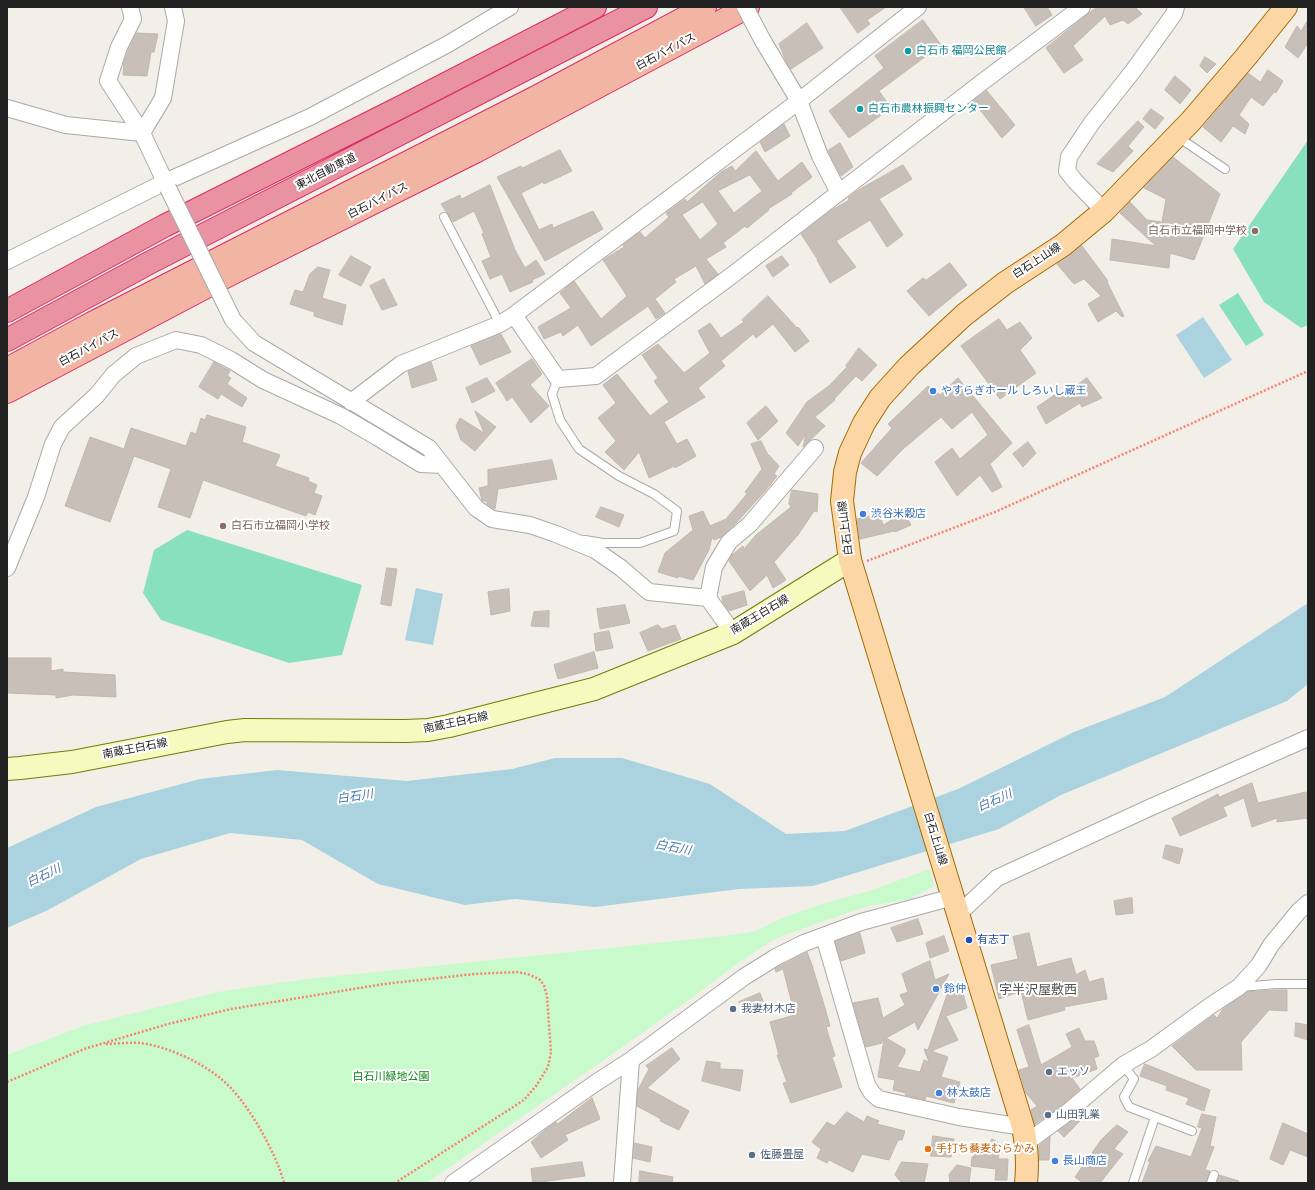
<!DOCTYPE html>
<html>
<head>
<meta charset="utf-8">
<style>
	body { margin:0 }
	#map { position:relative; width:1315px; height:1190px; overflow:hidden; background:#f2efe9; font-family:Signika,sans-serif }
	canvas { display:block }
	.frame { position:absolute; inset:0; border:8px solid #222; pointer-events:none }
</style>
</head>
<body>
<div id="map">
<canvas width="1315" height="1190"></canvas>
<div class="frame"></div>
</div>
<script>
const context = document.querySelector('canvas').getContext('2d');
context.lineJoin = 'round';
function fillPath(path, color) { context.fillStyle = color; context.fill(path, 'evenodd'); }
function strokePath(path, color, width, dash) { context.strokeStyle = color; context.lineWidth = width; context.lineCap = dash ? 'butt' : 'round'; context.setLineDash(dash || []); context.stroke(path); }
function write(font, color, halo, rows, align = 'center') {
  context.font = font + ' Signika,"Noto Sans JP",sans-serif'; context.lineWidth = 4; context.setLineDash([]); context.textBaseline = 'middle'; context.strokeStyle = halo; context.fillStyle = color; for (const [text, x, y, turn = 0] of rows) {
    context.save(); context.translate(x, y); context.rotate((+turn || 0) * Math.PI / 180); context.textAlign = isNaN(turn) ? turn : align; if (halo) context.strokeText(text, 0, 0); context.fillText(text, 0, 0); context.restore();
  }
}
const park = new Path2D(`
	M930,869L934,886L910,899L869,906L850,912L779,937L768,943L734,966L693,997L621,1048L427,1183H7V1055L83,1026L218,992L307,979L619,947L732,935L756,931L784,917L819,905L869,891Z`);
const pitch = new Path2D(`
	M1308,140V325L1301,328L1264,302L1233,249Z
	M1238,293L1264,335L1246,346L1219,305Z
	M187,530L362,585L342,655L289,663L161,620L143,593L154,550Z`);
const water = new Path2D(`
	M1203,317L1232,360L1204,378L1176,335Z
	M416,588L443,594L433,645L405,640Z
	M1308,603V684L1287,701L1061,795L999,829L813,886L739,889L595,907L515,899L465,905L378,884L302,840L230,833L141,859L48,910L7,928V848L96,807L200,779L277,770L407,781L512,769L555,758H622L710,784L786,834L845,831L958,789L1074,732L1165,697Z`);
const building = new Path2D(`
	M840,7H886L867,20L870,24L858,33Z
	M1024,7H1047L1052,15L1036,26Z
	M1097,7H1135L1142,14L1128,24L1123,20L1110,25L1105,16L1073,46L1083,60L1064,73L1046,48Z
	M923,20L941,45L879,91L891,108L849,138L829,111L884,68L875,56Z
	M1308,20V43L1298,58L1285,47L1297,26L1301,31Z
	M807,23L823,48L791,69L786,61L779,44Z
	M137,33L158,34L154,52H151L147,76L123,75L124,62L128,51Z
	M1205,57L1216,64L1207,73L1200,66Z
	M1268,70L1283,81L1276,93L1274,92L1263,106L1251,97L1239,115L1249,124L1245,134L1233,126L1221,142L1203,127L1248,73L1260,82Z
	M1175,76L1191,90L1180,104L1165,90Z
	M987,91L1015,125L1002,138L973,101Z
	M1151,109L1164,118L1155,129L1143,119Z
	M1138,121L1144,127L1128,146L1133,151L1113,172L1097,164Z
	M784,124L790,136L765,152L760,142Z
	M840,143L853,167L841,176L828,151Z
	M560,150L572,171L544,184L543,182L521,193L539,230L552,224L553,228L593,211L603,229L545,261L497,177L521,166L522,168Z
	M756,151L778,181L802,162L812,177L791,193L792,194L768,209L769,210L747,228L745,226L723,243L726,247L706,259L718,274L705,284L696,266L674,279L676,282L655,299L665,313L656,319L648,306L591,346L578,325L563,336L561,332L544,339L538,327L571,308L560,293L574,281L601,319L627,296L603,260L624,247L623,245L640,232L645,238L669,217L666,213L685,199L687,202L721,172L732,166L735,171ZM750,175L762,191L734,213L718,191ZM703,202L718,224L700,240L682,215Z
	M1173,157L1220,194L1194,260L1170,253L1169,268L1110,260L1112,239L1156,246L1120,213L1130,202L1147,220L1162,222L1166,199L1144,188Z
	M903,165L912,179L879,199L903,235L887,247L870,220L836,241L856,267L830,283L817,260H818L801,234L829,212L849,200L848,198L857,191Z
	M490,185L515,250L525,268L536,260L545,274L532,280L533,282L510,292L502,274L490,279L482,261L491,257L482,234L484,233L474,211L453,222L441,204L460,195L461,199Z
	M1082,246L1108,281L1107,282L1124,316L1122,317L1116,311L1098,322L1088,304L1101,296L1084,279L1074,284L1057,264Z
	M351,256L371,267L361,286L339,275Z
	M782,256L789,265L773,277L766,266Z
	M950,263L967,285L929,316L907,291L923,278L926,280Z
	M318,267L330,270L322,298L346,305L342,325L314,316V312L290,304L295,290L303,292L310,274Z
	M384,279L397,305L382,310L370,286Z
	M768,296L797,328L798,327L809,341L795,352L773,324L756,338L753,334L721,361L725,366L698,388L705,397L664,422L677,444L687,439L696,456L675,468L674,466L649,478L639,452L624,470L605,452L616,441L598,418L616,403L603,385L617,374L650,416L669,402L654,381L658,378L642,355L658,344L684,373L710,353L698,331L710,323L721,338L744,322L742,320Z
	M999,319L1007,330L1020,322L1032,338L1020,350L1036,373L1000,399L961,346Z
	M501,334L511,352L480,365L471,346Z
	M859,348L877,365L862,381L856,376L834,399L835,400L815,417L825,426L803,447L806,434L798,446L786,433L807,402L830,385L847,367L846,366Z
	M532,359L542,374L530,385L549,406L531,423L512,397L507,401L496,383Z
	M214,362L230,371L227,376L231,378L227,384L247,398L242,407L221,394L218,399L199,387Z
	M431,362L437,380L412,388L408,371Z
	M487,378L495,391L472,403L466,388Z
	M958,378L1012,443L990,464L1002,487L992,492L980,475L957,496L935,462L952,448L960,459L988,435L972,412L952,429L941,417L903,449L877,476L861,463L892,428L888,424L928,386L940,395Z
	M1087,378L1102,398L1082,407L1080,403L1046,424L1037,407L1056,394L1059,398Z
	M766,406L778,421L758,440L747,423Z
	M475,411L496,427L475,451L461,440L456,426L460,418L484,433Z
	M207,415L246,427L242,442L280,455L275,466L309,478L308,481L317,485L314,493L322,496L315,515L308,512L306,516L203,480L190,518L158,507L171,469L134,456L110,522L65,506L90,437L124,449L131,428L186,446L191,432L196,434L201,418L205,420Z
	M761,441L767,453L779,466L774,474L777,476L766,490L737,522L721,537L714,540L712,537L709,550L693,580L678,576V578L658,572L665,553L693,530L689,516L703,511L710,526L726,519L747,494L745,492L762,469L751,444Z
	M1028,442L1036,453L1023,467L1013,454Z
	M552,460L557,479L498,489L495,509L487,504V501H482L479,488L488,486V470Z
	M792,490L818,494L817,512L814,511L798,535L774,562L786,580L773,588L767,575L750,591L729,561L732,555L743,546L744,549L756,535L791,507L789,504Z
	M601,507L624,515L619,527L596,517Z
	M904,512L911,525L895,532L894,531L860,539L857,519L880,514L883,525Z
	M387,568L397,569L391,606L381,604Z
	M509,589L510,611L491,615L488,592Z
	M744,591L747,605L729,611L723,603L722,597Z
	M625,605L630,623L600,629L597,609Z
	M549,611V627L531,626L534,612Z
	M658,625L662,629L675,625L681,639L648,651L640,633Z
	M609,631L613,648L596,651L594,634Z
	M594,652L598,668L558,679L554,665Z
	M7,658H51V671L63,669V672L115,675L116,697L73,695L56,698V695L7,693Z
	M1252,783L1258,803L1306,792L1308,804V818L1277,822V818L1252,827L1244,798L1223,807L1227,816L1180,836L1172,818L1218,794L1219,797Z
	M1166,845L1183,849L1179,864L1163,858Z
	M1132,898L1133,913L1116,915L1114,901Z
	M918,919L923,934L897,942L891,928Z
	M860,933L865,953L841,961L835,942Z
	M1029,933L1037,967L1071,958L1076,975L1085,970L1089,982L1103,978L1107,999L1064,1007L1065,1010L1028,1020L1021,991L999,999L991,965L1018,959L1013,937Z
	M944,936L949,951L930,958L926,943Z
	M807,952L812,965L825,1008L830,1026L826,1027L835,1056L832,1057L842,1087L791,1103L783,1083L787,1082L777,1055H779L770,1022L795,1015L783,969L776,972L775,969Z
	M930,961L935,980L949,974L918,1030L915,1022L886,1038L905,1049V1053L897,1067L920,1072L924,1060L929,1062L924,1049L928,1050L950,986H961L967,1008L946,1016L958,1040L931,1051L948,1057L941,1077L960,1082L954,1103L926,1096L925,1100L905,1095L906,1093L893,1090L895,1080L878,1077L884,1039L882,1041V1043L866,1047L853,1003L878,998L883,1018L905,1005L900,995L908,992L902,974Z
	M1276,990H1287V1011L1269,1010L1241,1042L1242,1070H1196L1172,1046L1214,1015L1217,1018L1223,1009L1247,992Z
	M760,993L765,1006L745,1014L739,1002Z
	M1296,1023L1308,1025V1040L1295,1036Z
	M1029,1025L1041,1065L1072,1047L1066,1034L1079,1028L1085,1041H1094L1099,1056L1094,1058L1097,1069L1072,1078L1080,1089L1057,1109L1035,1124L1031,1110L1037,1106L1026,1093L1019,1070L1029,1067L1017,1030Z
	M672,1048L680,1059L647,1088L689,1111L679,1130L660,1121L661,1119L637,1106L638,1090L649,1069L646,1066Z
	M707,1061L720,1063V1069L743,1070L740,1091L702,1081Z
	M1145,1064L1210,1090L1204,1111L1186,1104L1189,1098L1166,1090L1167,1086L1140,1076Z
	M592,1098L600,1119L565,1135L568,1140L541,1158L531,1142L546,1129L556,1122L557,1124Z
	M847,1112L864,1122L867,1116L879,1121L877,1124L905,1131L902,1140H898L889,1160L862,1154L853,1172L829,1160L827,1163L817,1158L821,1149L812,1142L827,1122L834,1126Z
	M1202,1114L1216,1117L1210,1146L1214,1147L1205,1170L1210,1171L1206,1183H1142L1150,1162L1148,1161L1156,1146L1191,1157L1202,1128L1198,1127Z
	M1077,1117L1080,1121L1064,1137L1058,1131Z
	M1283,1123L1308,1134V1157L1290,1150L1283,1165L1270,1159Z
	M1117,1125L1128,1132L1114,1149L1123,1154L1100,1183H1083L1075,1177L1101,1140Z
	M933,1136L954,1139L951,1157L931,1156Z
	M1050,1137L1049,1160H1039V1146Z
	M992,1139L1001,1144L998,1159H1008L1007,1180H995L996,1169L971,1166L972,1157H974V1154L982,1155L984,1144L989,1145Z
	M634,1143L652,1147L650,1162L633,1158Z
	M582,1162L585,1176L533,1183L531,1169Z
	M902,1162L928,1164L924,1183H902L895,1175Z
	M957,1165L971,1168L969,1183H950L949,1175Z
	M640,1171L673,1177L672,1183H639Z
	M1219,1175L1239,1181L1238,1183H1217Z`);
const path = new Path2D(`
	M867,561L995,512L1308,371
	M106,1044C117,1044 129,1042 140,1043C166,1046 199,1061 220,1078C245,1097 276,1152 284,1183
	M7,1082L84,1049L168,1024L231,1009L384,984L474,974L517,972L528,974L539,979L544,985L547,996L551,1052L548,1067L536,1086L524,1100L395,1183`);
const service = new Path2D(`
	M1178,137L1225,169
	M444,217L500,324
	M558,379L552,394L560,420L579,449L619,476L654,494L677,511L674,531L640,543H603L585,540
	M1241,987L1276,984H1308
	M1123,1065L1134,1079L1124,1097L1129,1107L1192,1131
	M1133,1183L1155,1117
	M1211,1183L1214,1175`);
const minor = new Path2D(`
	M130,7L133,19L119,47L108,81L142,133L168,188
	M763,41L799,101L820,156L839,193
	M7,108L66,125L142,133
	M142,133L163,98L176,21L173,7
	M1104,211L1075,181L1067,171L1069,157L1091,124L1133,71L1174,14L1176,7
	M7,261L165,182L310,117L448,44L510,7
	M514,315L558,379L596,376L731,276L981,83L1082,7
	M233,320L254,343L429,448L476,508L492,519L530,525L556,534L595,550L621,568L649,592L708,598
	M351,402L401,364L500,324L514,315L799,101L918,7
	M7,568L36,497L53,444L62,427L97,395L113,375L136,356L176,340L201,345L231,360L263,380L341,416L377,437L421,464L442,465
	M733,633L708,598L714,567L729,542L750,524L815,448
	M958,911L966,907L997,878L1149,808L1308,738
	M824,936L867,1085L872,1093L879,1099L959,1117L1023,1127
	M1026,1143L1063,1116L1123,1065L1151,1049L1210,1006L1239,987L1259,965L1271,945L1298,912L1308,903
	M453,1183L594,1084L631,1060L744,977L776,957L804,943L861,922L953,897
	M622,1183L631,1060`);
const secondary = new Path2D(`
	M7,769L20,768L72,762L227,732L245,730L405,731L428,730L449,726L594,689L733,633L850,560`);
const primary = new Path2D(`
	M1026,1183C1028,1164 1027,1146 1023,1127L850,560L842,501L845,472L850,453L864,423L880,398L909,366L964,315L1005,283L1063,245L1104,211L1191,121L1245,58L1286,7`);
const trunk = new Path2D(`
	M7,369L92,323L536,97L705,7
	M7,392L231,274L477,151L748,7`);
const motorway = new Path2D(`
	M7,311L164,226L401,107L595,7
	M7,340L149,263L646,7`);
const minorBridge = new Path2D(`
	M745,7L763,41
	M168,188L233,320`);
const markers = [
	[908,51,4,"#0f9aa8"],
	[860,109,4,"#0f9aa8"],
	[1255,231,4,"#8d6e63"],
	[933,391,4,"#3f7fe0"],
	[863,514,4,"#3f7fe0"],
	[223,526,4,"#8d6e63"],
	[969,940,4,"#1a4fb4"],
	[936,989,4,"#3f7fe0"],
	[733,1009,4,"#5c6f8a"],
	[1049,1072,4,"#5c6f8a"],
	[939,1093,4,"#3f7fe0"],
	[1048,1115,4,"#5c6f8a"],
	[928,1149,4,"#e8710a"],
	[752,1155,4,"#5c6f8a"],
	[1055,1161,4,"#3f7fe0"]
];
const cultureNames = [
	["白石市 福岡公民館",916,51],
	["白石市農林振興センター",868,109]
];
const streetNames = [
	["白石バイパス",666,52,-28],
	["東北自動車道",326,172,-27],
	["白石バイパス",378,201,-27],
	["白石上山線",1037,261,-33],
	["白石バイパス",89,348,-28],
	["白石上山線",846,528,-97],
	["南蔵王白石線",760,615,-31],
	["南蔵王白石線",456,723,-12],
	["南蔵王白石線",135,749,-11],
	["白石上山線",935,839,73]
];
const educationNames = [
	["白石市立福岡中学校",1247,231],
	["白石市立福岡小学校",231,526,"left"]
];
const shopNames = [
	["やすらぎホール しろいし蔵王",941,391],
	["渋谷米穀店",871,514],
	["鈴仲",944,989],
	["林太鼓店",947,1093],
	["長山商店",1063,1161]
];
const transitNames = [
	["有志丁",977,940]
];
const serviceNames = [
	["我妻材木店",741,1009],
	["エッソ",1057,1072],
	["山田乳業",1056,1115],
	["佐藤畳屋",760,1155]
];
const parkNames = [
	["白石川緑地公園",391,1077]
];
const foodNames = [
	["手打ち蕎麦むらかみ",936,1149]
];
const waterNames = [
	["白石川",355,797,-8],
	["白石川",995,801,-24],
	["白石川",673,848,11],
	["白石川",44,876,-26]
];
const quarterNames = [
	["字半沢屋敷西",1038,991]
];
fillPath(park, '#c8facc');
fillPath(pitch, '#88e0be');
fillPath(water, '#aad3df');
fillPath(building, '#c7bfb8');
strokePath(building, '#c4b6ab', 1);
strokePath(service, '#a9a9a9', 10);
strokePath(minor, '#a9a9a9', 18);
strokePath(secondary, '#707d05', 24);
strokePath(primary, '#a06b00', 24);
strokePath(trunk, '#dc2a67', 24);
strokePath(motorway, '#dc2a67', 24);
strokePath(path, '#fa8072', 2.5, [2, 2]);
strokePath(service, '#fff', 8);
strokePath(minor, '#fff', 16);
strokePath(secondary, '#f7fabf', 22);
strokePath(primary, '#fcd6a4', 22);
strokePath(trunk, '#f2b4a3', 22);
strokePath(motorway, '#e892a2', 22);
strokePath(minorBridge, '#a9a9a9', 18, []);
strokePath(minorBridge, '#fff', 16);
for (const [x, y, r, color] of markers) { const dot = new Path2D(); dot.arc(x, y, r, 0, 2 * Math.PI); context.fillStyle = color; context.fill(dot); strokePath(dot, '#fff', 1.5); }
write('11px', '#0d838f', '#fff', cultureNames, 'left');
write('11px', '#222', '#fff', streetNames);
write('11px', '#785e54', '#fff', educationNames, 'right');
write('11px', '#366cbe', '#fff', shopNames, 'left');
write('11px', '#164399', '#fff', transitNames, 'left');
write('11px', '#4e5e75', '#fff', serviceNames, 'left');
write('11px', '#0c8416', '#fff', parkNames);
write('11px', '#c56008', '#fff', foodNames, 'left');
write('italic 12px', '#4a7aab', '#fff', waterNames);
write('13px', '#555', '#fff', quarterNames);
</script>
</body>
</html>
